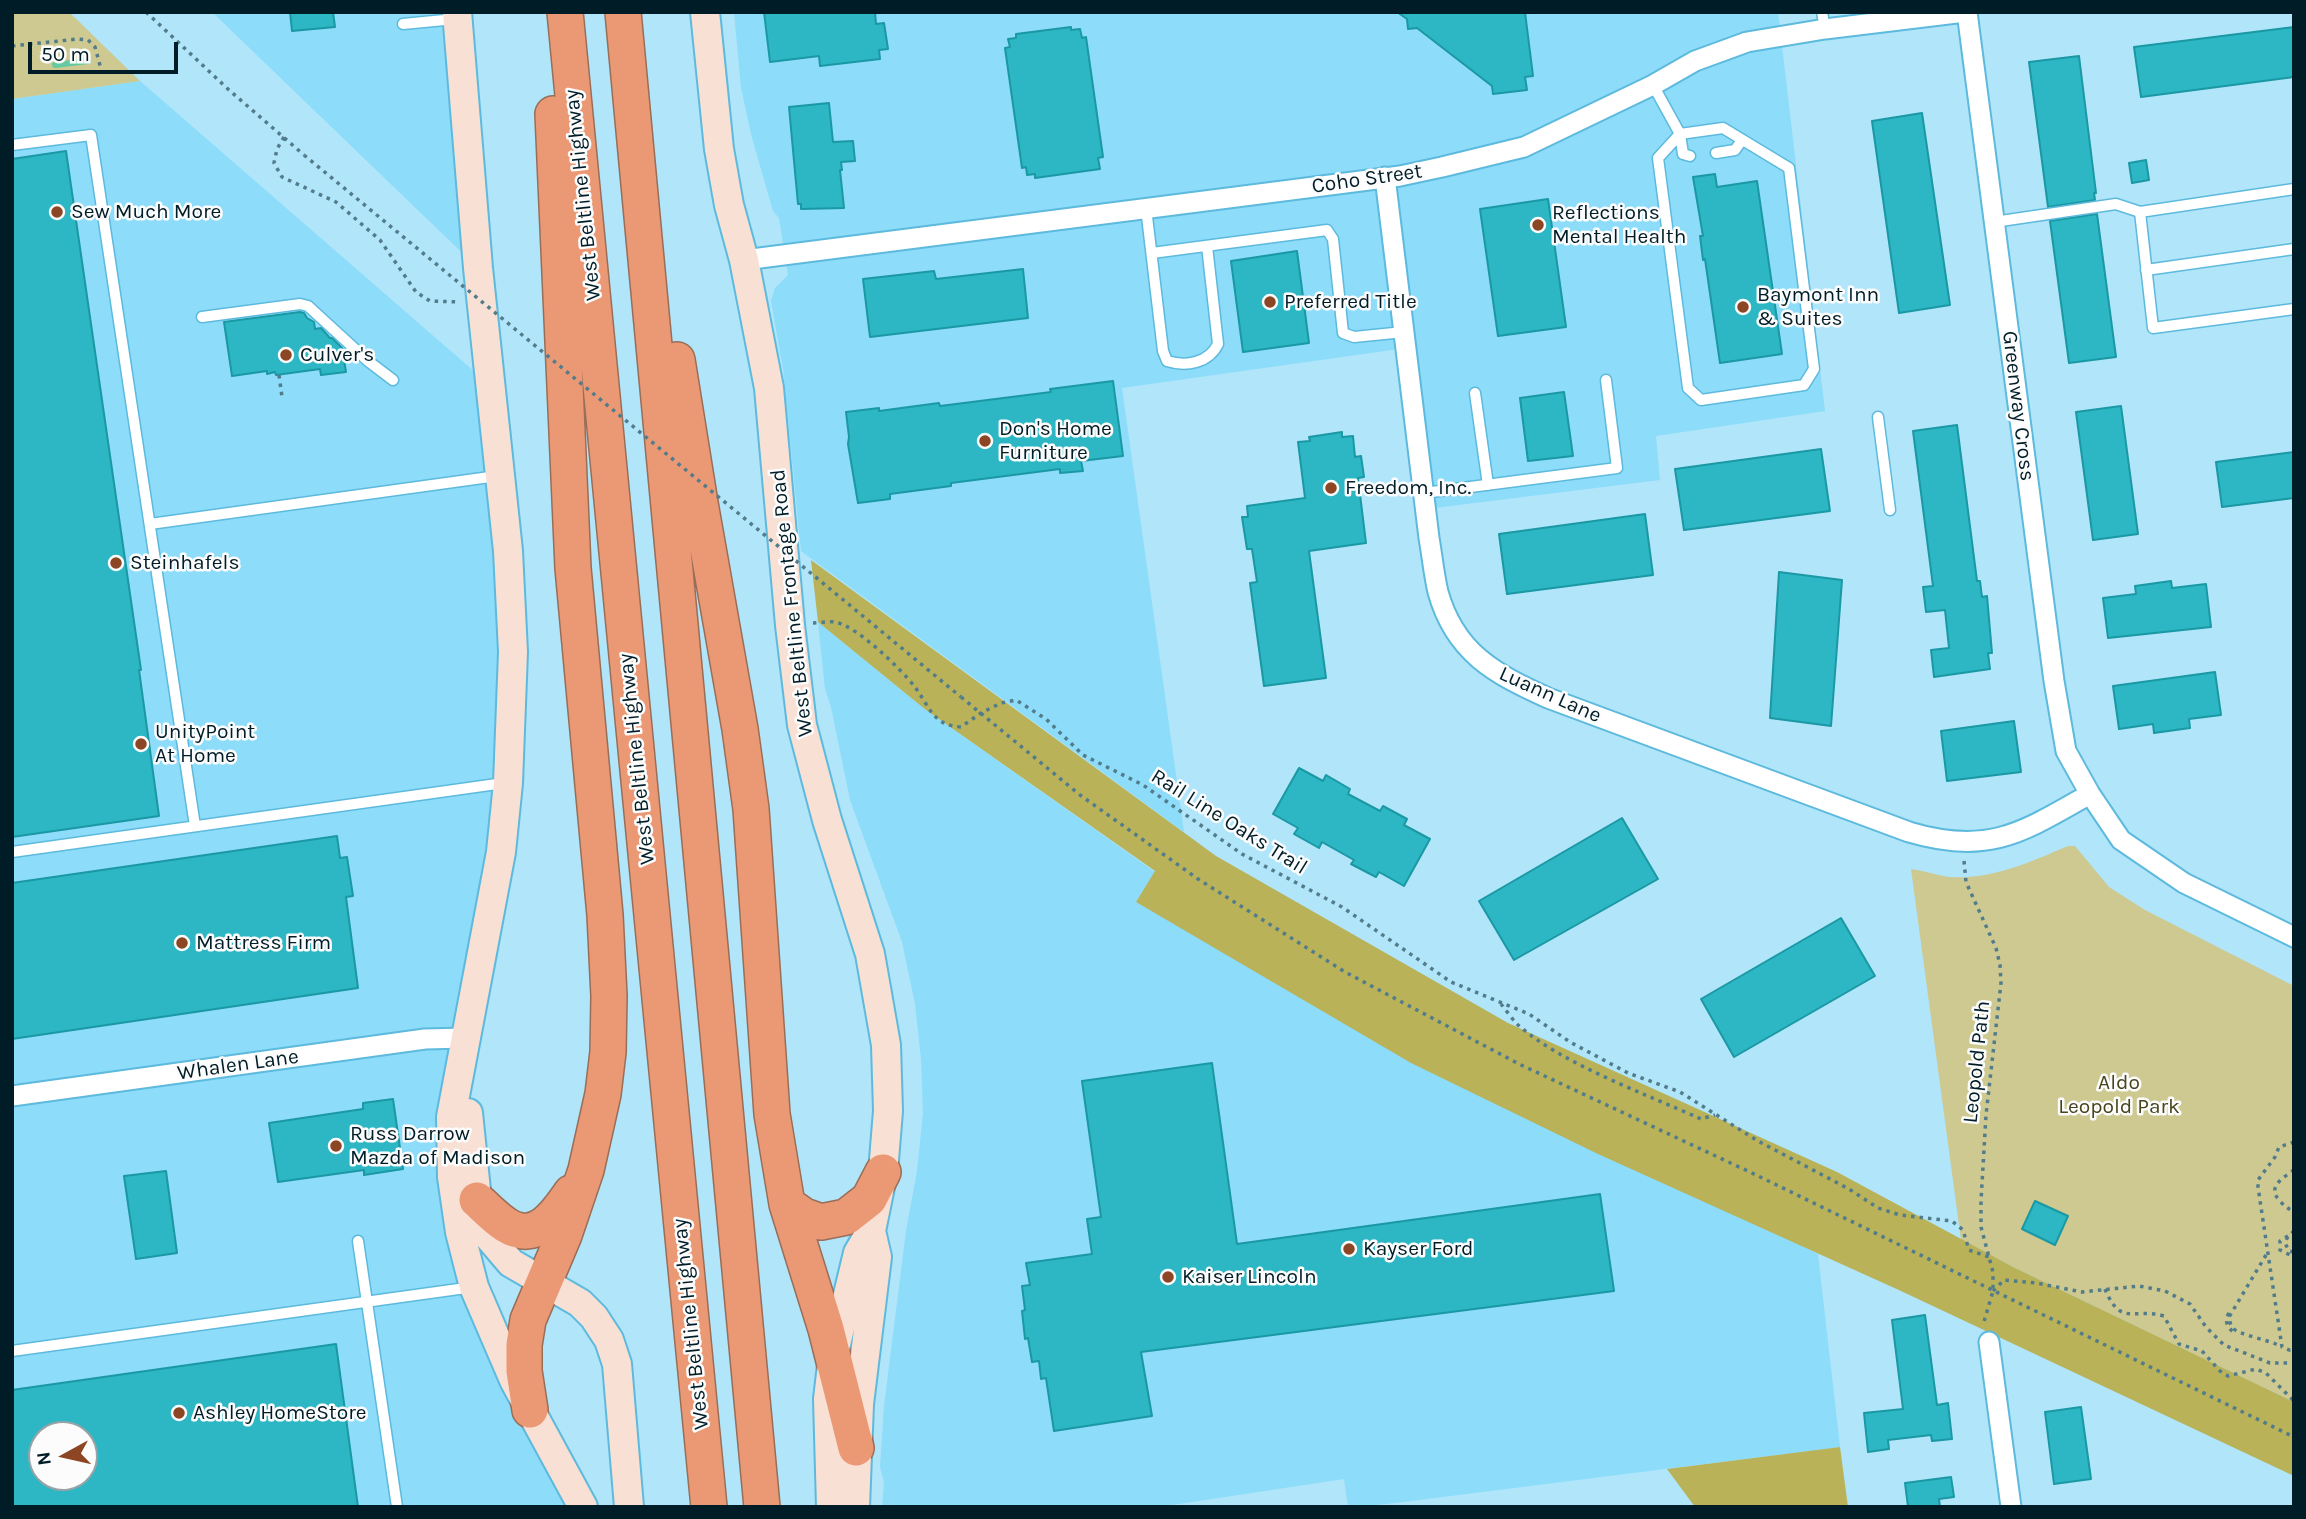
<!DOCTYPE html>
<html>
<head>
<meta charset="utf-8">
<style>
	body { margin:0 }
	#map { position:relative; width:2306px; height:1519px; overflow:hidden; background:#b0e5fa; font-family:Karla,sans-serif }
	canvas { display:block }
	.frame { position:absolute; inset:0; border:14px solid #001d27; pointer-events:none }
	.north { position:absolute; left:28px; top:1421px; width:70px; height:70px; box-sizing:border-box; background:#fcfcfc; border:2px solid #97a3a7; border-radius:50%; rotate:262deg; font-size:19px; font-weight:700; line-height:28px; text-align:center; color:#001d27 }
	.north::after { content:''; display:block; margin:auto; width:24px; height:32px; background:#8d4623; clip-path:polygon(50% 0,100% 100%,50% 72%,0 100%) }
	.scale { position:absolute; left:28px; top:42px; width:150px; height:32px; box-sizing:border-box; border:4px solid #001d27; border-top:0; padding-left:9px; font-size:21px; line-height:24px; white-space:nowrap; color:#001d27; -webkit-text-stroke:5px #fcfcfc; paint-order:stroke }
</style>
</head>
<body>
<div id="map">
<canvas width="2306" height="1519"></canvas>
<div class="frame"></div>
<div class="north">N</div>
<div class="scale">50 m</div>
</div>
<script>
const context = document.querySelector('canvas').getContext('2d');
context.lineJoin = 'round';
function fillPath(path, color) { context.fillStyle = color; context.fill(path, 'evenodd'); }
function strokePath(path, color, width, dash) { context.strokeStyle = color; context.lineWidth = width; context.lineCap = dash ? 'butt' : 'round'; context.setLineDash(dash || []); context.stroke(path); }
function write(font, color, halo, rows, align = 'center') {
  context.font = font + ' Karla,sans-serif'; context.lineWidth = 5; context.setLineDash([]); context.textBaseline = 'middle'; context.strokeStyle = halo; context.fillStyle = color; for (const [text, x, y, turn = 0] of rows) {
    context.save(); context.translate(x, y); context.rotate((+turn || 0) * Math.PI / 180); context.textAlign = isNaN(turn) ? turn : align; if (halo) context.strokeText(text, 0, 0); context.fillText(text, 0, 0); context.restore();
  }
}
const built = new Path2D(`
	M212,12H457L478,268Z
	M734,12H1778L1825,411L1656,436L1660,480L1426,509L1406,348L1122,388L1184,832L801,551L783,369L771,301L775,288L788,275L779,218L773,211L752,138L741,88Z
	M140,81L491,386L513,652L464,1038L460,1232L583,1507H12V99ZM42,1435H84V1477H42Z
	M818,622L926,710L1155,872L1136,902L1818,1254L1840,1447L1363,1507H1348L1344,1479L1159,1507H882L884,1482L880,1467L884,1406L906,1231L917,1171L923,1113L921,1059L915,1004L902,942L850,800L831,707L825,689Z`);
const green = new Path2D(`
	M12,12H69L140,81L12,99Z
	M2068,846H2075L2109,887L2145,910L2294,986V1402L2013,1267L1961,1240L1911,869C1924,871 1937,875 1949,877C1992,880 2030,862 2068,846Z`);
const forest = new Path2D(`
	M811,560L1216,856L1508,1023L1837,1172L2013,1267L2294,1402V1476L1901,1291L1598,1154L1411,1063L1136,902L1155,871L926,710L818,622Z
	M1840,1447L1848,1507H1695L1667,1469Z`);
const stream = new Path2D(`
	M55,65L88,61`);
const building = new Path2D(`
	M290,12H333L335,27L292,31Z
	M764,12H875L876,24L884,23L888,49L879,50L880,59L820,66L819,56L770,62Z
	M1397,12H1525L1533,76L1525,77L1527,90L1493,94L1492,86L1417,28L1408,29L1407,19Z
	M1071,27V30L1080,29L1082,38L1086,37L1103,157L1098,158L1100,169L1035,178V174L1027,175L1026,167L1022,168L1005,48L1010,47L1008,39L1016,38V34Z
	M2294,27V77L2141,97L2134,47Z
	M2079,56L2096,193H2094L2095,200L2048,207L2029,62Z
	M829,103L833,142L853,141L855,161L841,162L842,170H840L844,208L801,209V204H798L789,107Z
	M1922,113L1950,305L1899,313L1872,121Z
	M66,151L141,670H139L159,816L12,837V159Z
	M2146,160L2149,180L2132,183L2129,163Z
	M1715,174L1717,187L1757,181L1782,354L1720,363L1705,259L1703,260L1700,236H1703L1693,177Z
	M1548,199L1566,327L1498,336L1480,209Z
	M2097,214L2116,357L2069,363L2050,221Z
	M1297,251L1309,343L1243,352L1231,261Z
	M1023,269L1028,318L870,337L863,279L934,271L936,279Z
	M300,312L304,313L307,318L314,322L315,329L321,328L330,338H332L342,348L346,372L321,375L320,369L276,375L275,372L267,374V371L232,376L224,322Z
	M1113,381L1123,456L1081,461L1083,471L1060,473V469L951,483V486L890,494V499L858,503L848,444L849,437L846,412L879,408V411L939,403L940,406L1051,392L1050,389Z
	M1564,392L1573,456L1528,461L1520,398Z
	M2121,406L2138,534L2093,540L2076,412Z
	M1957,425L1977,581H1980L1982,597L1987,596L1992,653H1988L1990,669L1934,677L1931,650L1949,648L1945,610L1926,612L1923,587L1933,586L1913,431Z
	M1342,432V437L1353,436L1355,457L1361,456L1364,477L1358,478L1366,543L1309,551L1326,678L1264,686L1250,583L1257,582L1252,549H1247L1242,517H1248L1247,506L1305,498L1298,442L1310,441L1309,437Z
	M1821,449L1830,511L1684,530L1675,469Z
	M2294,452V498L2222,507L2216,462Z
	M1645,514L1653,575L1507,594L1499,534Z
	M1779,572L1842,580L1831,726L1770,718Z
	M2171,581L2172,588L2206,584L2211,627L2108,638L2103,598L2136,594L2135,586Z
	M2215,672L2221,715L2189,719L2190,728L2154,733L2153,724L2119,729L2113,686Z
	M2014,721L2021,772L1947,781L1941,731Z
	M1299,768L1323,781L1326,775L1350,789L1348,794L1380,811L1383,806L1407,819L1404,825L1430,839L1404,886L1379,872L1376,877L1351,864L1354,860L1322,842L1319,848L1294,834L1298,828L1273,814Z
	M1622,818L1658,879L1514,960L1479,901Z
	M337,836L340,858L347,857L353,896L346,897L358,988L12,1039V883Z
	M1841,918L1875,976L1734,1057L1701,999Z
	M1212,1063L1237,1244L1600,1194L1614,1291L1141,1352L1152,1416L1054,1431L1046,1378L1041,1379L1039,1361L1032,1362L1028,1338L1025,1339L1022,1311L1025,1310L1022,1286L1030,1285L1026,1263L1092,1254L1087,1219L1101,1217L1082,1081Z
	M393,1099L403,1169L364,1175V1170L278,1182L269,1123L363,1109V1103Z
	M166,1171L177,1253L136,1259L124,1176Z
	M2035,1201L2068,1216L2055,1245L2022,1229Z
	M1925,1315L1937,1405L1948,1403L1952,1439L1932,1441L1931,1435L1888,1440L1889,1449L1868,1452L1864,1413L1903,1409L1892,1320Z
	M336,1344L358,1507H12V1390ZM42,1435H84V1477H42Z
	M2081,1407L2091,1479L2054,1484L2045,1412Z
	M1951,1477L1954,1497L1939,1499L1940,1507H1908L1905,1483Z`);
const path = new Path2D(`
	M146,12L229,90L304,155
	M12,46L78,39L88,40L95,47L101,69
	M284,137L277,149L274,163L282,177L336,202L380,240L416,292L430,301L459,302
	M279,375L282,397
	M813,623C819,623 828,621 835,622C857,626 901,669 915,687C930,707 932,725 961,727L981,713L1001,703L1016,700L1046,719L1083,755L1143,785L1242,854L1342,907L1451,982L1529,1014L1570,1042L1628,1073L1680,1092L1758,1141L1849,1189L1878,1208L1900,1215L1952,1221L1963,1230L1969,1250L1989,1257
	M961,697L1080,795L1198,879L1345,972L1519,1064L1752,1173L2294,1437
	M1964,861L1966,882L1996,948L2000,965L2001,983L1986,1115L1981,1201V1227L1993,1272V1291L1983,1325
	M1501,1004C1506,1010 1512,1019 1518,1025C1562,1064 1646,1094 1701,1119L1715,1115
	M2294,1142L2279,1147L2275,1157L2258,1180V1187L2282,1347L2289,1350L2294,1349
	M2294,1170C2283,1178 2266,1187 2280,1201C2284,1206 2288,1209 2294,1211
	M2294,1231L2288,1236L2285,1243L2289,1251L2294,1252
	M2288,1236L2280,1241V1250L2294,1257
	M2266,1255L2229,1317C2230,1321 2230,1325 2233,1328C2238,1335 2271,1340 2282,1347
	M2105,1289C2121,1328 2134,1307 2164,1316L2179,1344L2202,1351L2220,1371L2228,1376L2256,1369L2266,1373L2294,1401
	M1993,1291L2004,1280L2036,1283L2082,1292L2139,1286L2165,1291L2190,1304L2206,1327L2224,1345L2270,1363H2294
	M2229,1313C2224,1321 2227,1328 2235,1333`);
const lane = new Path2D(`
	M1822,12L1825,29
	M403,24L455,19
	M1653,85L1680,134L1658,158L1688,388L1701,400L1804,385L1814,369L1789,168L1723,128L1680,134L1683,154L1690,156
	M12,145L91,135L195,826
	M1716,153L1735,150L1742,140
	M1146,208L1163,351L1167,361C1186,367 1209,363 1218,344L1207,246
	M2140,212L2153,328L2294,309
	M1994,222L2116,204L2140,212L2294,189
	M1152,253L1327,230L1333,239L1343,333L1354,337L1404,332
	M2146,270L2294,249
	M202,317L300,304L308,306L368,361L393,380
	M1475,393L1488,485
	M1878,417L1890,510
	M1424,493L1617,468L1606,380
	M150,524L497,476
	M12,852L504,783
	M358,1241L397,1507
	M12,1351L473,1287`);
const street = new Path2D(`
	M1967,12L2054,681L2066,751L2090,794L2121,840L2184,883L2294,937
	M1385,177L1429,538C1432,555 1434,575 1438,592C1455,653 1495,674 1548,698L1909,832C1989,856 2023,832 2090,794
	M744,260L1400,176L1442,167L1524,147L1653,85L1695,61L1747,42L1825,29L1965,12
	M12,1096L425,1039L464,1038
	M1989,1342L2011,1507`);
const secondary = new Path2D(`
	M457,12L478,268L508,551L513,652L508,783L501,852L451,1117L452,1177L460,1232L474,1287L514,1380L583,1507
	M705,12L719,149L729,205L744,260L769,388L790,625L802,725L827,820L870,954L886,1045L888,1111L883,1172L871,1231L858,1253L833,1357L828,1399L831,1507
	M468,1113L477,1200L488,1236L511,1263L580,1303L594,1317L609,1340L617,1364L629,1507
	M855,1507L859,1404L877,1257L871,1231`);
const highway = new Path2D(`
	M565,12L709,1507
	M623,12L762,1507
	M677,360L700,503L740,729L751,809L772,1114L787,1204L826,1329L856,1448
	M477,1200C486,1208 495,1218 506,1225C536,1244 556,1215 571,1193
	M787,1204L804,1216L821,1222L846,1217L869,1199L883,1172
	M530,1410L524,1371V1345L528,1320L564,1235L586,1170L603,1094L608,1052L609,996L605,915L573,568L553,114`);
const pathBridge = new Path2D(`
	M304,155L961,697`);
const markers = [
	[57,212,7,"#8d4623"],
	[1538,225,7,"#8d4623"],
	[1270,302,7,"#8d4623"],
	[1743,307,7,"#8d4623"],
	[286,355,7,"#8d4623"],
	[985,441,7,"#8d4623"],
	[1331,488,7,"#8d4623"],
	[116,563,7,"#8d4623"],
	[141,744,7,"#8d4623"],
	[182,943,7,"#8d4623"],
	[336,1146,7,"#8d4623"],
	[1349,1249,7,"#8d4623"],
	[1168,1277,7,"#8d4623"],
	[179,1413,7,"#8d4623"]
];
const streetNames = [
	["Coho Street",1367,179,-8],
	["West Beltline Highway",583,195,-96],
	["Greenway Cross",2018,406,83],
	["West Beltline Frontage Road",792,603,-96],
	["Luann Lane",1550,695,24],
	["West Beltline Highway",637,759,-96],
	["Rail Line Oaks Trail",1229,822,32],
	["Leopold Path",1977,1062,-84],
	["Whalen Lane",238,1065,-8],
	["West Beltline Highway",691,1324,-96]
];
const poiNames = [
	["Sew Much More",71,212],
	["Reflections",1552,213],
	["Mental Health",1552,237],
	["Baymont Inn",1757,295],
	["& Suites",1757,319],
	["Preferred Title",1284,302],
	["Culver's",300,355],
	["Don's Home",999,429],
	["Furniture",999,453],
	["Freedom, Inc.",1345,488],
	["Steinhafels",130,563],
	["UnityPoint",155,732],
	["At Home",155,756],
	["Mattress Firm",196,943],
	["Russ Darrow",350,1134],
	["Mazda of Madison",350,1158],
	["Kayser Ford",1363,1249],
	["Kaiser Lincoln",1182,1277],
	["Ashley HomeStore",193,1413]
];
const parkNames = [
	["Aldo",2119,1083],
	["Leopold Park",2119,1107]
];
fillPath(built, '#8cdcfa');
fillPath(green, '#cdc990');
fillPath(forest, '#b9b258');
strokePath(stream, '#65caa1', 6);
fillPath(building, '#2db7c4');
strokePath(building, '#1a98a4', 2);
strokePath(lane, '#5dbadd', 13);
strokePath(street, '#5dbadd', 23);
strokePath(secondary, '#5dbadd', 32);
strokePath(highway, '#996e59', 38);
strokePath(path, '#537c8b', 3.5, [3.5, 5]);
strokePath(lane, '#fff', 10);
strokePath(street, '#fff', 19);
strokePath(secondary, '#f9e0d5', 28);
strokePath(highway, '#eb9974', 35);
strokePath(pathBridge, '#537c8b', 3.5, [3.5, 5]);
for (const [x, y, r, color] of markers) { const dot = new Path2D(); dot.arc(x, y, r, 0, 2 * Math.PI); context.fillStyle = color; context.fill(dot); strokePath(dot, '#fcfcfc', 2.5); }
write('21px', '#001d27', '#fcfcfc', streetNames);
write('21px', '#001d27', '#fcfcfc', poiNames, 'left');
write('21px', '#47441e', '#fcfcfc', parkNames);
</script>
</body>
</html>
